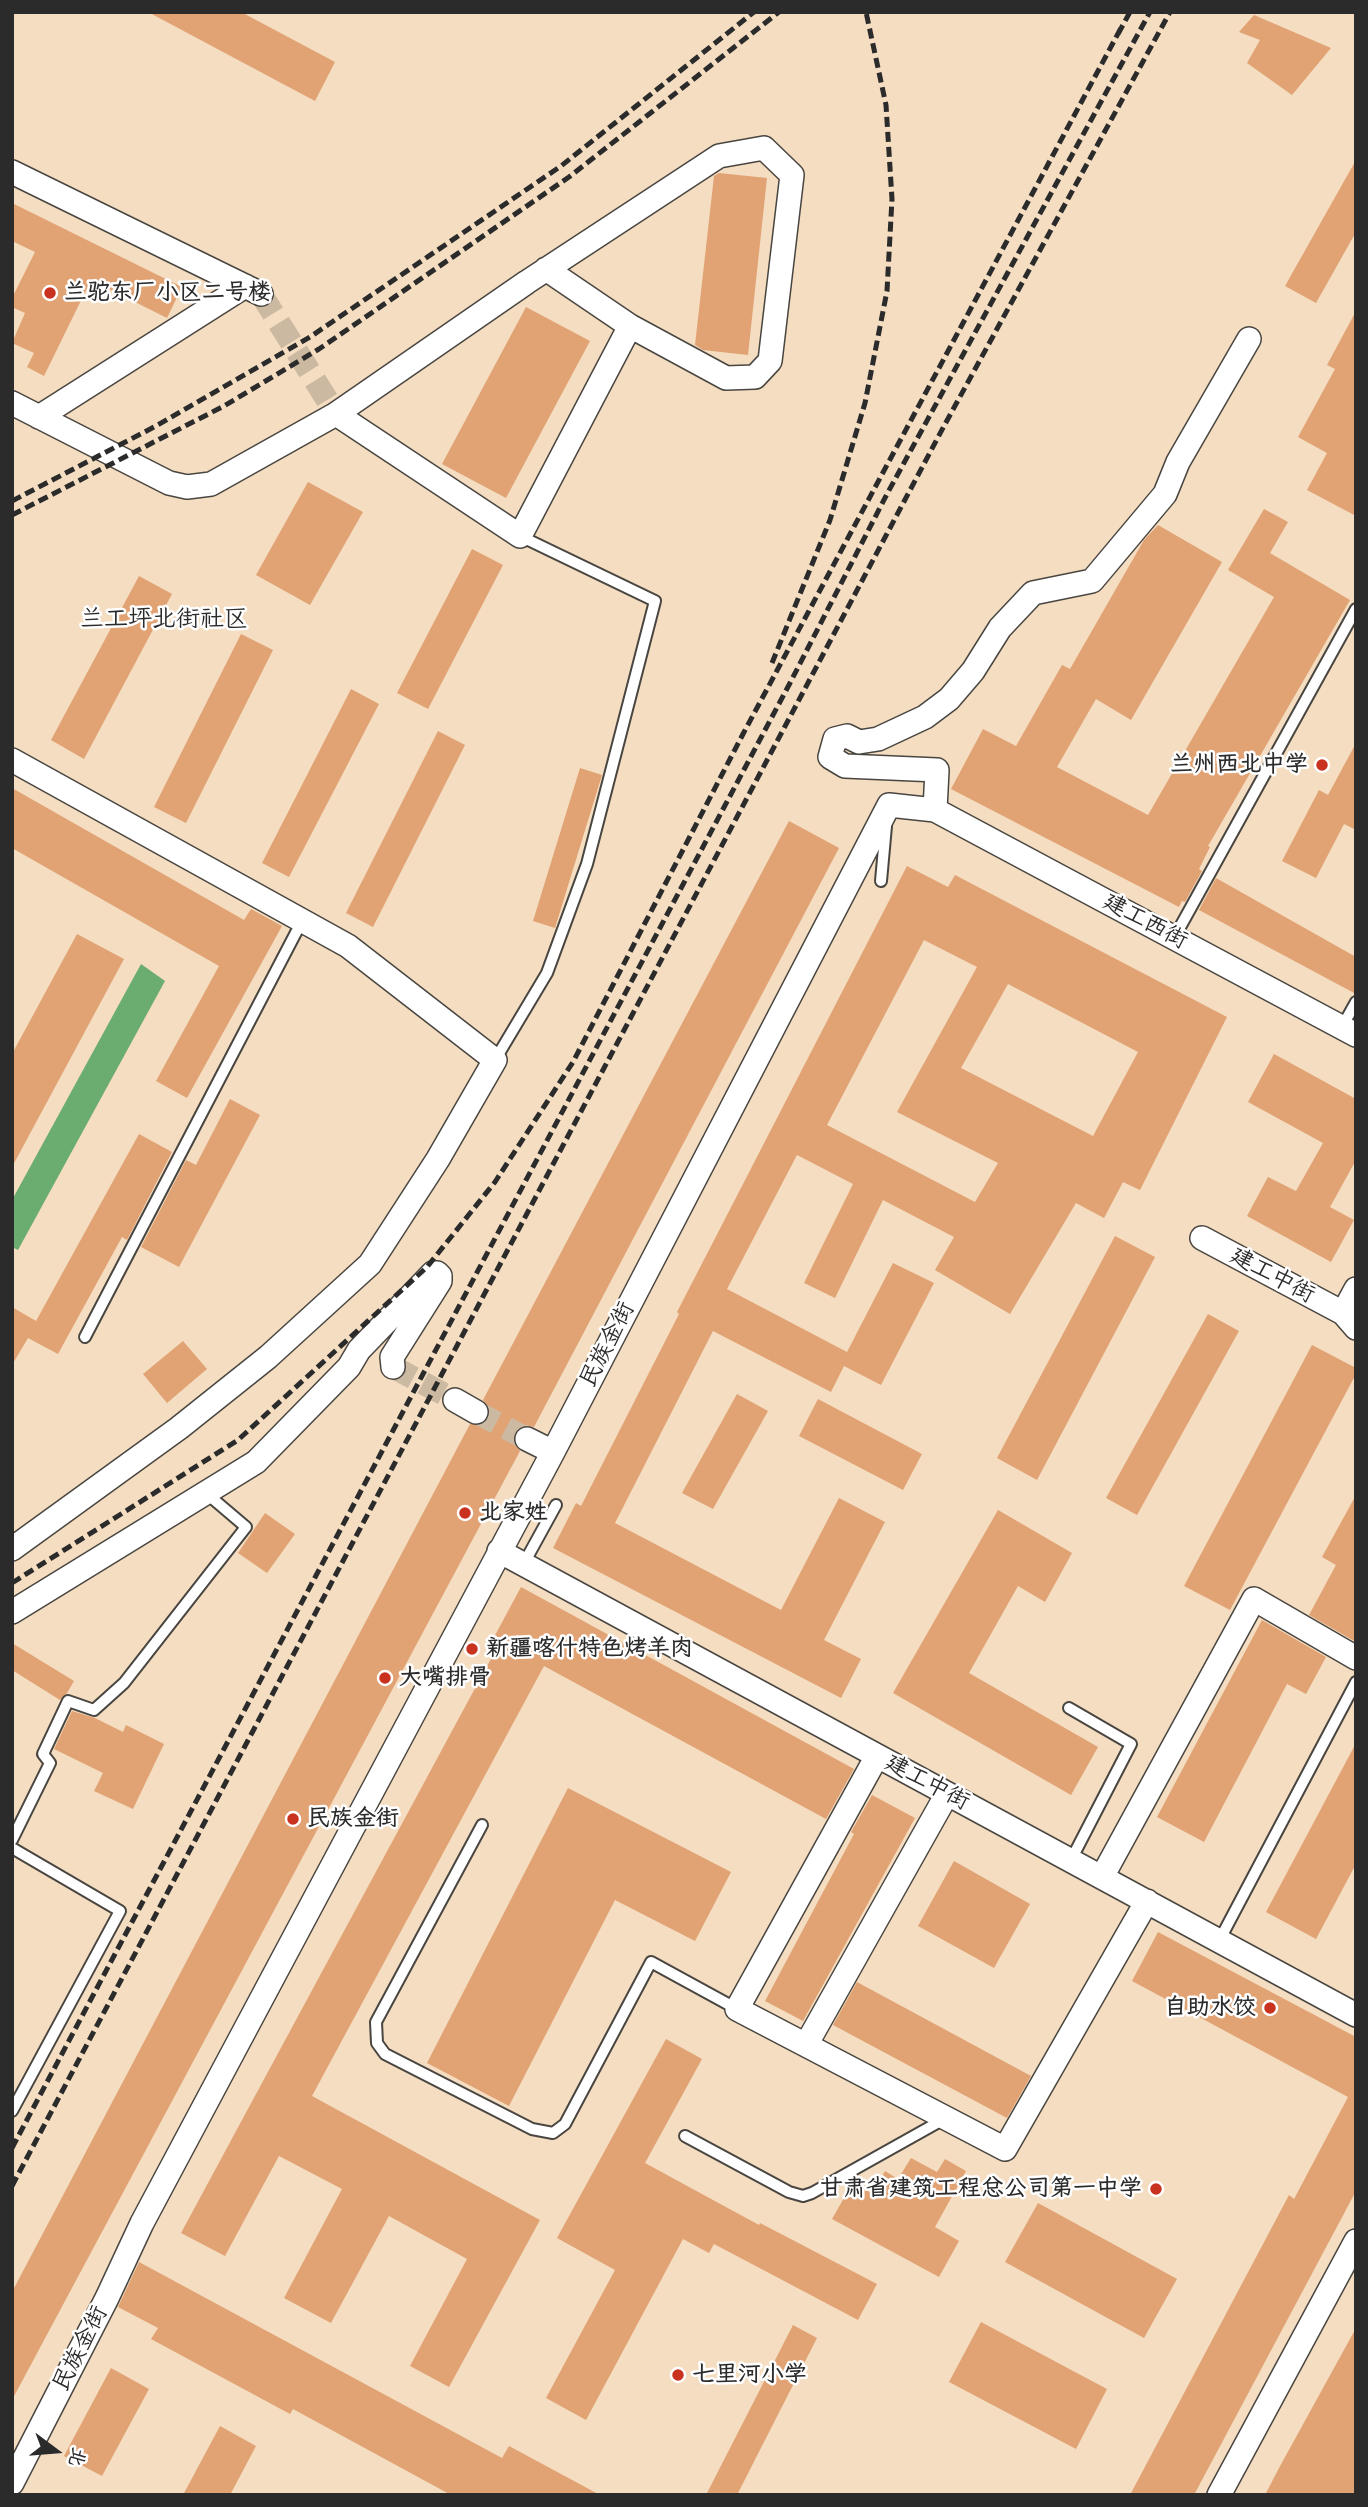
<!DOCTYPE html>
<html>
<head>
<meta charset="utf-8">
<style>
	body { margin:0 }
	#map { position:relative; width:1368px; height:2507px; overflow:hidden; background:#f4ddc0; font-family:"Balsamiq Sans","LXGW WenKai TC",sans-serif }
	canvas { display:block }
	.frame { position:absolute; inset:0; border:14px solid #2b2b2b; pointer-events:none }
	.north { position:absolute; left:21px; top:2416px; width:70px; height:70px; -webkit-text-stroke:5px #fff; paint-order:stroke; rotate:106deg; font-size:19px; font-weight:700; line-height:28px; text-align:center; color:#2b2b2b }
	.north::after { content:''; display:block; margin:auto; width:24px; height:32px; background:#2b2b2b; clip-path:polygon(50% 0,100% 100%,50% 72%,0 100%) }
</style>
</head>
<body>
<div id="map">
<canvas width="1368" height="2507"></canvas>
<div class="frame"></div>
<div class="north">北</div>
</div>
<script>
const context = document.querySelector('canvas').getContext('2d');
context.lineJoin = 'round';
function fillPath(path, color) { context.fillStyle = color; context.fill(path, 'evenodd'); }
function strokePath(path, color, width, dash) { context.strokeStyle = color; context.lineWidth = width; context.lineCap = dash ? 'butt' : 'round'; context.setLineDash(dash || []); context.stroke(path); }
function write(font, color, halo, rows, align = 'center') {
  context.font = font + ' "Balsamiq Sans","LXGW WenKai TC",sans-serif'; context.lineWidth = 5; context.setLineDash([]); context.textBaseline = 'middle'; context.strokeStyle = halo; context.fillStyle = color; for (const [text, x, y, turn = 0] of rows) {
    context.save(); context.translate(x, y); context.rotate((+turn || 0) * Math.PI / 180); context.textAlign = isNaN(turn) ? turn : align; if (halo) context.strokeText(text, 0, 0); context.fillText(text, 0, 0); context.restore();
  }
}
const forest = new Path2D(`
	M141,964L165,981L18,1250L12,1247V1200Z`);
const building = new Path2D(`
	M148,12H241L335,62L315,101Z
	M1254,15L1331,48L1292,95L1247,63L1260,40L1239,32Z
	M1356,160V232L1316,303L1285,286Z
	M719,173L767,178L748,355L703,350L695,345L714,176Z
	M12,203L182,287L167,318L91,280L44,376L27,367L34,353L12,343L25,313L12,307V298L35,252L12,241Z
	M526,307L590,341L506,498L442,464Z
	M1356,311V516L1307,490L1327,453L1298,437L1335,369L1327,365Z
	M308,482L363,512L310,605L256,575Z
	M1264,509L1288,522L1270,553L1350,600L1208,846L1210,847L1199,869L1202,871L1185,902L1182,901L1179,907L951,789L983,729L1016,746L1062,665L1070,669L1144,540L1158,525L1222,562L1131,720L1096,699L1057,767L1148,815L1274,597L1228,570Z
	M472,549L503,565L428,709L397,693Z
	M139,576L172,594L84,759L51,740Z
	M241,634L273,650L186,823L154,807Z
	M351,689L379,704L289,877L262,863Z
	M438,731L465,745L373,927L346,913Z
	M1356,743V830L1344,824L1316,878L1282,861L1319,790L1328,795Z
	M580,768L602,775L555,928L533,921Z
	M12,788L244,920L251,909L282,926L187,1098L156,1081L219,966L12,848Z
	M789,821L839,848L534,1427L525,1425L515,1432L513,1441L520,1451L12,2400V2292L470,1424H482L488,1418V1406L483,1400Z
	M907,866L948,887L955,875L1227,1017L1140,1190L1123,1182L1104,1218L1076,1203L1010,1314L935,1270L954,1237L883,1200L835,1298L804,1283L853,1184L797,1155L727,1289L847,1352L893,1263L934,1283L881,1385L844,1366L831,1392L713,1331L615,1523L781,1610L839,1498L885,1522L824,1640L861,1659L841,1698L553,1548L576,1503L581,1506L679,1314L677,1312ZM924,940L977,967L897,1112L998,1163L975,1202L827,1125ZM1008,984L1138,1052L1093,1136L961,1068Z
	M1216,878L1356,957V994L1199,910Z
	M77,934L124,959L12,1167V1054Z
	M1274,1054L1356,1099V1160L1330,1207L1354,1220L1331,1262L1247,1216L1268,1177L1296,1191L1323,1143L1248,1102Z
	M230,1099L260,1115L179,1267L141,1247L186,1160L196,1165Z
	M139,1134L172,1152L127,1240L122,1237L58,1354L28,1338L12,1365V1307L36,1321Z
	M1115,1236L1155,1257L1037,1480L997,1458Z
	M1208,1314L1239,1331L1137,1515L1106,1498Z
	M183,1341L207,1369L167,1403L143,1374Z
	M1312,1345L1356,1368V1374L1230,1610L1184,1586Z
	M737,1394L768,1411L713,1509L682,1493Z
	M818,1399L922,1454L903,1490L799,1436Z
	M1356,1495V1642L1309,1615L1336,1565L1322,1557Z
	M998,1510L1072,1553L1045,1602L1018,1586L969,1673L1098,1747L1071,1795L893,1693Z
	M265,1513L295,1534L267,1573L238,1553Z
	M521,1587L854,1769L826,1819L544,1666L312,2096L540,2220L449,2387L410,2366L467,2259L389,2216L331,2323L284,2298L342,2189L279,2156L225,2256L181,2233L500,1642L493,1639Z
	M1262,1620L1326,1657L1306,1694L1287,1684L1204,1842L1157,1817Z
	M12,1643L74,1681L67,1693L60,1700L12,1670Z
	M72,1711L95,1718L123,1732L126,1725L164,1744L133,1809L94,1791L103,1773L54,1749Z
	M1356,1743V1864L1316,1939L1266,1912Z
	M568,1788L731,1872L695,1941L615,1900L509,2106L427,2063Z
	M872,1795L915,1818L803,2021L765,2001L854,1834L851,1832Z
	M954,1861L1030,1904L994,1968L918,1926Z
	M1158,1932L1356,2037V2191L1194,2495H1130L1289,2195L1294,2199L1348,2097L1132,1981Z
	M857,1982L1031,2076L1007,2118L833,2025Z
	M666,2039L702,2059L645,2163L759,2225L760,2223L877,2284L858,2320L714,2244L709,2253L683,2239L586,2420L546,2398L615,2270L557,2238Z
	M911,2158L937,2172L945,2159L966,2171L935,2227L959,2241L939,2277L832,2219L853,2182L873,2194L885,2171L898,2179Z
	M1038,2203L1177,2279L1144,2338L1005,2262Z
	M139,2262L502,2458L509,2446L600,2495H451L293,2409L290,2414L151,2339L158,2328L118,2307Z
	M981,2322L1107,2389L1076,2449L949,2382Z
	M793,2325L817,2338L737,2495H706Z
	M1356,2328V2495H1265L1279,2468Z
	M111,2368L149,2389L102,2476L64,2456Z
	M220,2426L256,2446L230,2495H183Z`);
const minorTunnel = new Path2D(`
	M261,294L336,414
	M393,1367L455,1400
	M476,1412L527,1439`);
const service = new Path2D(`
	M881,881L886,826
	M1174,938L1356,609
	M1342,1027L1356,1002
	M495,1060L547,973L587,864L655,601L520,536
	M85,1337L302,921
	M523,1565L556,1505
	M1069,1708L1131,1744L1071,1860
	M482,1825L376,2022L377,2043L385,2054L532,2129L553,2133L565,2124L651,1962L737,2009
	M12,1840L50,1763L43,1754L68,1701L94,1710L124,1683L246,1527L206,1493
	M12,1848L120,1911L12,2111
	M1219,1941L1356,1682
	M685,2136L789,2192L803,2196L812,2193L946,2118`);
const minor = new Path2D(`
	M12,172L261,294
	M546,269L630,326
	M12,403L169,483L187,487L211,484L336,414L520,536L630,326L726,378L755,377L770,361L792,175L764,148L719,156L527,282L336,414
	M39,417L245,286
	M12,760L348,946L495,1060L438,1159L370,1264L268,1357L179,1428L12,1549
	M935,810L937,770L845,766L830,757L835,739L847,736L859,742L878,739L925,717L949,699L973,671L1000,628L1033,593L1092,581L1165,494L1178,462L1249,339
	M1202,1238L1343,1313L1356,1328
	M1343,1313L1356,1289
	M455,1400L476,1412
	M527,1439L553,1452
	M499,1551L1356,2015
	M12,1612L256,1462L349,1367L359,1350L433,1273H437L440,1276V1281L392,1357L393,1367
	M877,1756L737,2009L1005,2149L1147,1901
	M1102,1877L1254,1599L1356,1658
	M806,2045L947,1794
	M12,2483L107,2298L142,2223L553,1452L889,805L935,810L1356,1035
	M1219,2495L1356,2241`);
const rail = new Path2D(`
	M1118,34L1130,12
	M12,501L156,426L310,337L561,166L754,12
	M12,515L224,406L319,349L569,177L779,12
	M772,663L830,520L865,403L887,291L892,199L886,105L866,12
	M12,1583L238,1440L427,1267L495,1182L573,1062L743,734L1121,28
	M12,2148L790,683L887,494L1150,12
	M12,2186L944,426L1170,12`);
const markers = [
	[50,293,7,"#c8321e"],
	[1322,765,7,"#c8321e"],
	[465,1513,7,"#c8321e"],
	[472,1649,7,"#c8321e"],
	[385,1678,7,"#c8321e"],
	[293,1819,7,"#c8321e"],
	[1270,2008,7,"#c8321e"],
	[1156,2189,7,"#c8321e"],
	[678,2375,7,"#c8321e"]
];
const poiNames = [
	["兰驼东厂小区二号楼",64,293],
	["兰州西北中学",1308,765,"right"],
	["北家姓",479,1513],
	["新疆喀什特色烤羊肉",486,1649],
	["大嘴排骨",399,1678],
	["民族金街",307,1819],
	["自助水饺",1256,2008,"right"],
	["甘肃省建筑工程总公司第一中学",1142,2189,"right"],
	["七里河小学",692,2375]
];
const streetNames = [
	["建工西街",1145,922,28],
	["建工中街",1272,1276,28],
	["民族金街",608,1345,-63],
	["建工中街",927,1783,28],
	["民族金街",81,2349,-63]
];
const neighbourhoodNames = [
	["兰工坪北街社区",164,620]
];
fillPath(forest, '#6bac70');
fillPath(building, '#e1a274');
strokePath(minorTunnel, '#ccb9a2', 23, [23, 11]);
strokePath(service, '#494641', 14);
strokePath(minor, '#494641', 26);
strokePath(service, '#fff', 10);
strokePath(minor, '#fff', 23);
strokePath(rail, '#2b2b2b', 5, [10, 5]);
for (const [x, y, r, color] of markers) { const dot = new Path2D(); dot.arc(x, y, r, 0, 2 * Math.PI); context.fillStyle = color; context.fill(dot); strokePath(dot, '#fff', 2.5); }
write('bold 23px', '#2b2b2b', '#fff', poiNames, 'left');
write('23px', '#2b2b2b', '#fff', streetNames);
write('24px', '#2b2b2b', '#fff', neighbourhoodNames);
</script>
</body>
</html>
